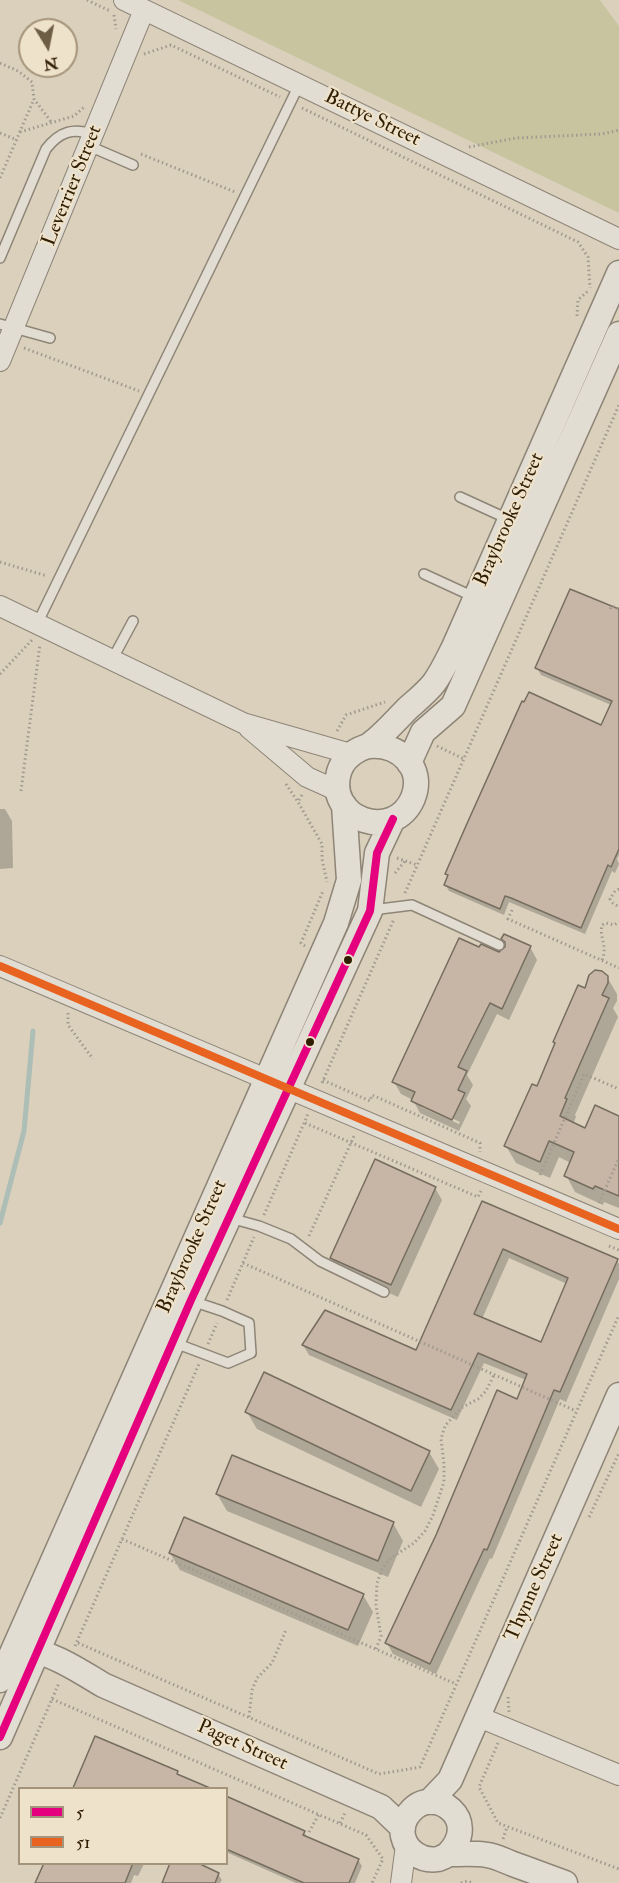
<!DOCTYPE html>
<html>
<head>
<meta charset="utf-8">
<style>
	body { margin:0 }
	#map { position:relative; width:619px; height:1883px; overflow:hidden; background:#dad0bc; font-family:"IM FELL Double Pica",serif }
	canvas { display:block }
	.legend { position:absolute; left:18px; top:1787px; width:210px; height:78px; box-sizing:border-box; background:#efe2cb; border:2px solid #a3947b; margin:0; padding:8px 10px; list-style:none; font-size:18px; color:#311f04 }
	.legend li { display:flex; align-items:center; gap:12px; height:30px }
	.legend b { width:30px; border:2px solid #a3947b }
	.north { position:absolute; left:18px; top:18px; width:60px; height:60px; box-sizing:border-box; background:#efe2cb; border:2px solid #a3947b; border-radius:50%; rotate:170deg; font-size:16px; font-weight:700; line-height:24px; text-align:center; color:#311f04 }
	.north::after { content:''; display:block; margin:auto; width:21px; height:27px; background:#6c5d44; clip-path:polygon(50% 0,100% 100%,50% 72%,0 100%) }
</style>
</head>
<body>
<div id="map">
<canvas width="619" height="1883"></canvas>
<ul class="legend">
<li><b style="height:8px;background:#e5007d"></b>5</li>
<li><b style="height:8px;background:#e86220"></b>51</li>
</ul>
<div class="north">N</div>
</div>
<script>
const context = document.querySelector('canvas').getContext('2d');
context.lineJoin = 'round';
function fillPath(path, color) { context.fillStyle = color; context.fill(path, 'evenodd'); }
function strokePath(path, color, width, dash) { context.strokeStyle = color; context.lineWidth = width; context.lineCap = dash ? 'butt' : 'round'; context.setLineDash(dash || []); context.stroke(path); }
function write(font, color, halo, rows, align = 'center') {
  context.font = font + ' "IM FELL Double Pica",serif'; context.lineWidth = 4.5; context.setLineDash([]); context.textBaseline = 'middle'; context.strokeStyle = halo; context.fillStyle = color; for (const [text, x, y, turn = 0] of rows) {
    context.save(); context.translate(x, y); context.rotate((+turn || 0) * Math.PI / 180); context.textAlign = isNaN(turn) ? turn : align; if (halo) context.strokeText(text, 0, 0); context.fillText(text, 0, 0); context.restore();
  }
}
const green = new Path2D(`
	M178,0H600L619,26V213Z`);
const shadow = new Path2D(`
	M619,614V855L617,859L619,864L615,873L612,871L585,934L509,902L504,915L449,891L445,884L449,877L447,874L602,727L611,705L541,675L537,668Z
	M0,809H5L12,821L13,868L0,869Z
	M530,947L537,960L509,1020L497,1014L467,1075L473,1085L466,1099L471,1106L459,1131L420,1113L413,1100L401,1094L394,1082L480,949L499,953ZM421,1104L460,1122L459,1124L421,1107Z
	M607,977L617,994V1001L613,1008L618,1017L575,1115L576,1117L573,1124L586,1130L619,1118V1208L604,1202L603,1205L575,1192L566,1175L571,1163L559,1157L550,1178L516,1163L506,1146L586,990Z
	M435,1188L442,1200L398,1297L338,1270L331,1258Z
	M483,1203L617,1260L619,1264V1279L566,1402L560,1399L492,1559L490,1558L436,1674L393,1654L387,1643L518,1401L526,1380L484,1363L457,1420L309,1355L303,1345L416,1352ZM509,1258L567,1284L542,1344L482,1319Z
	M247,1412L429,1452L439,1469L421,1507L257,1429Z
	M217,1494L393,1523L403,1541L388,1577L227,1511Z
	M170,1553L363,1595L373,1612L358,1646L180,1570Z
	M96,1738L177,1772L179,1777L206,1788H75Z
	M226,1797L304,1832L308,1838L358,1860L362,1866L355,1883H296L226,1852Z
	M45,1864H144L138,1876L134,1875L131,1883H37Z
	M218,1874L222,1880L220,1883H163Z`);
const stream = new Path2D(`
	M0,1223L24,1131L33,1031`);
const building = new Path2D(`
	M570,589L619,609V849L611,867L608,865L581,928L511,898L505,896L500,909L444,885L448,875L445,874L465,828L522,701L524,702L529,692L601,725L612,701L535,668Z
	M504,934L531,946L502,1009L490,1003L458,1067L467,1071L458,1090L465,1093L452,1120L411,1101L415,1092L392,1082L459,938L479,947L481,944L499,952L505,947V942L501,939Z
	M595,970L602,971L608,976V983L602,995L609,998L565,1098L567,1099L560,1116L585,1128L595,1105L619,1116V1196L595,1186L593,1189L564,1176L574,1152L549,1141L540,1162L504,1146L532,1084L537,1086L555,1043L553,1042L578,985L585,988L589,975Z
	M375,1159L436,1187L391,1285L330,1258Z
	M482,1201L618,1259L560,1392L554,1390L487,1550L484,1549L430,1664L385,1643L436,1535L497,1390L517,1399L527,1374L478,1353L451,1410L302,1345L325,1310L416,1350ZM503,1249L568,1278L541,1342L474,1314Z
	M264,1372L430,1451L411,1491L245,1412Z
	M232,1455L394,1522L378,1561L216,1494Z
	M184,1517L364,1594L348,1630L169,1553Z
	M95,1736L178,1771L177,1774L210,1788H73Z
	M226,1796L305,1831L303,1835L359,1859L349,1883H304L226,1849Z
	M44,1863H133L125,1883H35Z
	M170,1863H198L219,1873L215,1883H162Z`);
const path = new Path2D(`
	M87,0L110,11
	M114,15L116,29
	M144,54L171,45L280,97
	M0,63L18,71L32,82L34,99L52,123
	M302,108L578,242L588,257L590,288
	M20,132L74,116L84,107
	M0,133L17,140
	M469,147L516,138L602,134L619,130
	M141,154L235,192
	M0,178L34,99
	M577,316L578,300L588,291
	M24,348L139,391
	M0,562L47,576
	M610,609L612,606L619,609
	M0,674L32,640
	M337,731L346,715L385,702
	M437,746L464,759
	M286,784L298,802
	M21,791L40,644
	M302,795L298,802L322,844V859L327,882
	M397,858L417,865
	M395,873L405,861
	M619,889L615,891L610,899L613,903L619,907
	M405,893L619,405
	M512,910L508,919L619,968
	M305,946L301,943L323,891
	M602,960C608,945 599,938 602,925L606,923L614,925L619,922
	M68,1013V1025L93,1059
	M323,1080L370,1101L372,1095L480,1143V1152
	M322,1083L394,919
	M305,1123L478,1197L481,1191
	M540,1175L584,1074L619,1089
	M599,1203L619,1158
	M264,1215L308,1114
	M309,1236L354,1136
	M609,1246L619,1250
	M243,1263L576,1411
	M227,1300L254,1237
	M208,1344L217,1323
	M589,1517L619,1453
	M122,1539L456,1684
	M78,1643L379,1774L420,1767L619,1315
	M75,1646L199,1364
	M376,1649L381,1636L376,1605L377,1583L382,1569L391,1558L414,1543L425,1531L433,1515L444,1482V1464L441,1439L445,1426L461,1408L478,1399L486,1391L494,1375
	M508,1697L509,1712
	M52,1699L366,1835L383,1859L372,1883
	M249,1717L252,1690L257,1678L272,1663L286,1630
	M498,1743L479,1787L498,1823L619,1869
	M0,1818L59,1683
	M340,1823L346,1811
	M309,1832L319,1814
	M503,1839L507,1827
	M461,1883L467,1881L473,1883`);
const service = new Path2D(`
	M89,146L133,165
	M0,258L46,149C60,131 73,128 93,134
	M0,324L50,338
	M460,497L508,519
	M424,574L474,597
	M37,624L299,85
	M112,660L133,621
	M372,910L412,905L499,945
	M230,1218L259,1226L291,1239L320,1261L384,1292
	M175,1343L228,1363L251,1353L249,1323L222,1311L192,1301`);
const minor = new Path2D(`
	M124,0L619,239
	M0,361L144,10
	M0,606L243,723L351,754
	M249,728L307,777L338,791
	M0,966L619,1229
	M479,1717L619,1775
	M401,1883L406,1845`);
const tertiary = new Path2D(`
	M370,746C399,744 425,767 413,798C394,843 325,820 339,772C342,762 350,754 360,749C364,747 368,747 372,743C385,733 396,720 408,708C417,700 427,692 434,683C442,672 448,659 454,647L619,273
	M409,763L423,732L453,706L619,334
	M22,1648C53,1653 78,1670 103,1685L381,1807L403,1828
	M0,1680L336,923L349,880L344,805
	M0,1737L191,1300L370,911L377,853L393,819
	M429,1802L450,1780L619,1395
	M448,1854C482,1819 434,1785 411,1811C405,1817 401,1827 403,1836C406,1851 422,1862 438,1859C442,1858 446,1855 451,1854C461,1854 476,1853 487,1855C496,1856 505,1861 513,1864C530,1870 548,1877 565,1883`);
const bus1 = new Path2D(`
	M0,1737L191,1300L370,911L377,853L393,819`);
const bus2 = new Path2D(`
	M0,966L619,1229`);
const markers = [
	[348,960,5,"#311f04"],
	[310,1042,5,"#311f04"]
];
const streetNames = [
	["Battye Street",372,119,26],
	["Leverrier Street",73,186,-68],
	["Braybrooke Street",510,520,-66],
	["Braybrooke Street",193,1247,-66],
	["Thynne Street",535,1588,-66],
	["Paget Street",242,1746,24]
];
fillPath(green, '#c8c49f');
fillPath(shadow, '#0003');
strokePath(stream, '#adbeb6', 5);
fillPath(building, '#c7b5a5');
strokePath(building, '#756d5f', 1.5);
strokePath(service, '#8e8577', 12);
strokePath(minor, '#8e8577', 22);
strokePath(tertiary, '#8e8577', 27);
strokePath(path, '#a09a90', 3, [1.5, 3]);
strokePath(service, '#e2ddd3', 9);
strokePath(minor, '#e2ddd3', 20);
strokePath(tertiary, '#e2ddd3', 24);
strokePath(bus1, '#e5007d', 8);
strokePath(bus2, '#e86220', 8);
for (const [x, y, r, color] of markers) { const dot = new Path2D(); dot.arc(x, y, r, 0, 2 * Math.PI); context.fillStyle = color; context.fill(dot); strokePath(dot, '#efe2cb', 2); }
write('20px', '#311f04', '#efe2cb', streetNames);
</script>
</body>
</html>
